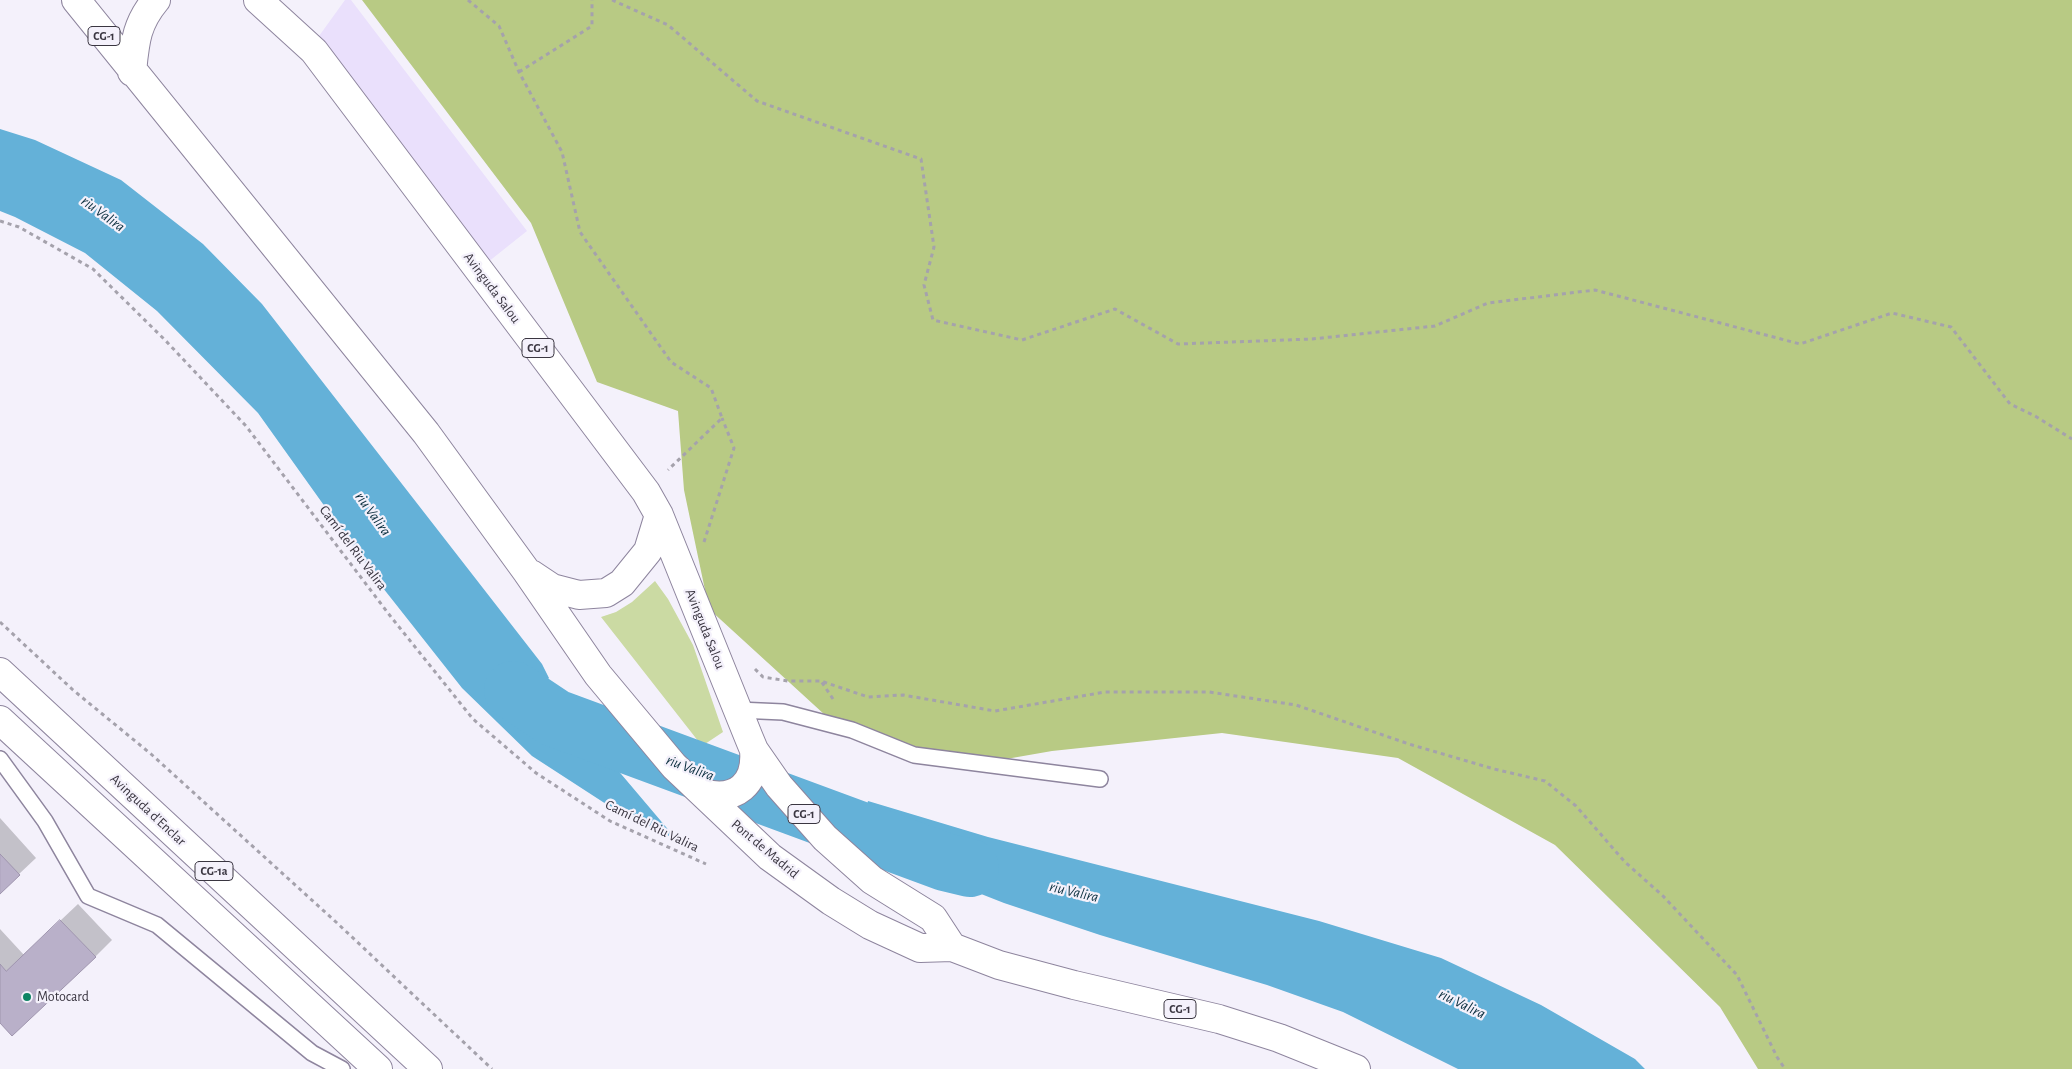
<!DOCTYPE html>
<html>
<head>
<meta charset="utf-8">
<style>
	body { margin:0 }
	canvas { display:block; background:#f4f1fb }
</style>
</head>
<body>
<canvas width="2072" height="1069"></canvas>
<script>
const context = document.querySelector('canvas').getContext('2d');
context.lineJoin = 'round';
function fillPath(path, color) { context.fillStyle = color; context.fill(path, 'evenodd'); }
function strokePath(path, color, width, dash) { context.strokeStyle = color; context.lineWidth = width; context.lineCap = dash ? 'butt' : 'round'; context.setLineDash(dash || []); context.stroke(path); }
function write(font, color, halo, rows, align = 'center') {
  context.font = font + ' "Alegreya Sans",sans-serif'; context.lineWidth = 4.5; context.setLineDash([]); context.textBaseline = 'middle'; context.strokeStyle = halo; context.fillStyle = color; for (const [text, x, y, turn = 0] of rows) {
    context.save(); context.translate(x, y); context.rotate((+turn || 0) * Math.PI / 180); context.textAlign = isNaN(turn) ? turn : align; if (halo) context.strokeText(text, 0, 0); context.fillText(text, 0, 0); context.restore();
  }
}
const built = new Path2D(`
	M345,0H351L527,231L483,266L314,43Z`);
const green = new Path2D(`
	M655,581L668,599L693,645L723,732L702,746L601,617L616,612L632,602Z`);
const forest = new Path2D(`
	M362,0H2072V1069H1758L1720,1007L1555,845L1398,758L1222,733L1052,751L966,766L825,715L709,609L684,490L678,411L597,382L531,223Z`);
const water = new Path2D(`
	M0,129L35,140L121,180L203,244L262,304L542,664L549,678L544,683L677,840L606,804L532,756L462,688L383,588L258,413L157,311L85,253L15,217L0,211Z
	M834,798L866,808L868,801L988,837L1319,921L1441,958L1541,1005L1635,1059L1645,1069H1458L1343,1012L1267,985L1100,935L1004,903L943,879Z`);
const shadow = new Path2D(`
	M0,818L36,858L0,892Z
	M78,904L112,940L95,957L0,1021V929L24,955Z`);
const river = new Path2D(`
	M513,690L555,718L945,862L970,868`);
const building = new Path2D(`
	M0,854L20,875L0,894Z
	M60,920L96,957L12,1036L0,1023V964L6,971Z`);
const path = new Path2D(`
	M468,0L499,26L519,72L562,152L580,232L671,362L711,388L722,418L668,470
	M612,0L668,25L757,101L921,159L934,247L924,285L933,320L1022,340L1115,309L1178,344L1312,339L1435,326L1488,303L1595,290L1800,344L1892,313L1951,327L2010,404L2035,416L2072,439
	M519,72L592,26V0
	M0,221L19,227L93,269L165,340L246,426L391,617L473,719L536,773L610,821L706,864
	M704,542L734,448L722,418
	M0,622L73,690L151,754L336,922L492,1069
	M755,669L763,677L788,681H821
	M833,699L821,681L868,697L903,695L995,711L1105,692H1209L1296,705L1409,744L1494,769L1545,781L1576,806L1625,862L1663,896L1737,975L1777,1057L1785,1069`);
const service = new Path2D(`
	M738,710L783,712L852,730L914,755L1100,779
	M0,759L45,821L88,896L157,925L312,1053L342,1069`);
const primary = new Path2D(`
	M0,672L428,1069
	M0,720L378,1069`);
const trunk = new Path2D(`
	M76,0L426,433L527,572L598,675L674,766L770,857L831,901L870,925L920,948L952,947L999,965L1074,985L1219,1019L1279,1038L1356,1069
	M258,0L314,51L646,492L659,515L749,738L754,750L779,786L825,838L872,880L933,918L952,947
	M132,72C135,42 136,24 156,0
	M531,574L552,588L579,595L606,593L622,583L648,551L659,515
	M703,793C736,802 757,784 754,750`);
const markers = [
	[27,997,5,"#0e8464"]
];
const shields = [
	[104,36,32],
	[538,348,32],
	[804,814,32],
	[214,871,38],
	[1180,1009,32]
];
const shieldNames = [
	["CG-1",104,36],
	["CG-1",538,348],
	["CG-1",804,814],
	["CG-1a",214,871],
	["CG-1",1180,1009]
];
const streetNames = [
	["Avinguda Salou",492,288,53],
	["Camí del Riu Valira",353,548,53],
	["Avinguda Salou",705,629,68],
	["Avinguda d'Enclar",148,810,43],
	["Camí del Riu Valira",652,826,26],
	["Pont de Madrid",765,849,40]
];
const poiNames = [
	["Motocard",37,997]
];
const waterNames = [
	["riu Valira",103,214,36],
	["riu Valira",373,514,54],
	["riu Valira",690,768,20],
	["riu Valira",1074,892,13],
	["riu Valira",1462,1004,26]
];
fillPath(built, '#eae0fc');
fillPath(green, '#cbdaa3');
fillPath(forest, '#b8ca84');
fillPath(water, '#64b1d8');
fillPath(shadow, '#0003');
strokePath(river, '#64b1d8', 58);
fillPath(building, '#b9b0c9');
strokePath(building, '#9f95ae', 1);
strokePath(service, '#8e859e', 18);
strokePath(primary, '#8e859e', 30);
strokePath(trunk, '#8e859e', 30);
strokePath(path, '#a5a2ac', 3, [4, 4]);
strokePath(service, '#fff', 15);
strokePath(primary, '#fff', 28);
strokePath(trunk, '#fff', 28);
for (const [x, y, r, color] of markers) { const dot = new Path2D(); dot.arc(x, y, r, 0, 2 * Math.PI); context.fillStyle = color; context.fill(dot); strokePath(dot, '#f4f1fb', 2); }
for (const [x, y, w] of shields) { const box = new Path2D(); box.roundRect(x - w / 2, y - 9.5, w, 19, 4); context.fillStyle = '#f4f1fb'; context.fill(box); strokePath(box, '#3a3641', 1); }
write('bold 12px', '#3a3641', null, shieldNames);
write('14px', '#3a3641', '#f4f1fb', streetNames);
write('14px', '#3a3641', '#f4f1fb', poiNames, 'left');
write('italic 15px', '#0a2e3e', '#f4f1fb', waterNames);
</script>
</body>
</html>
